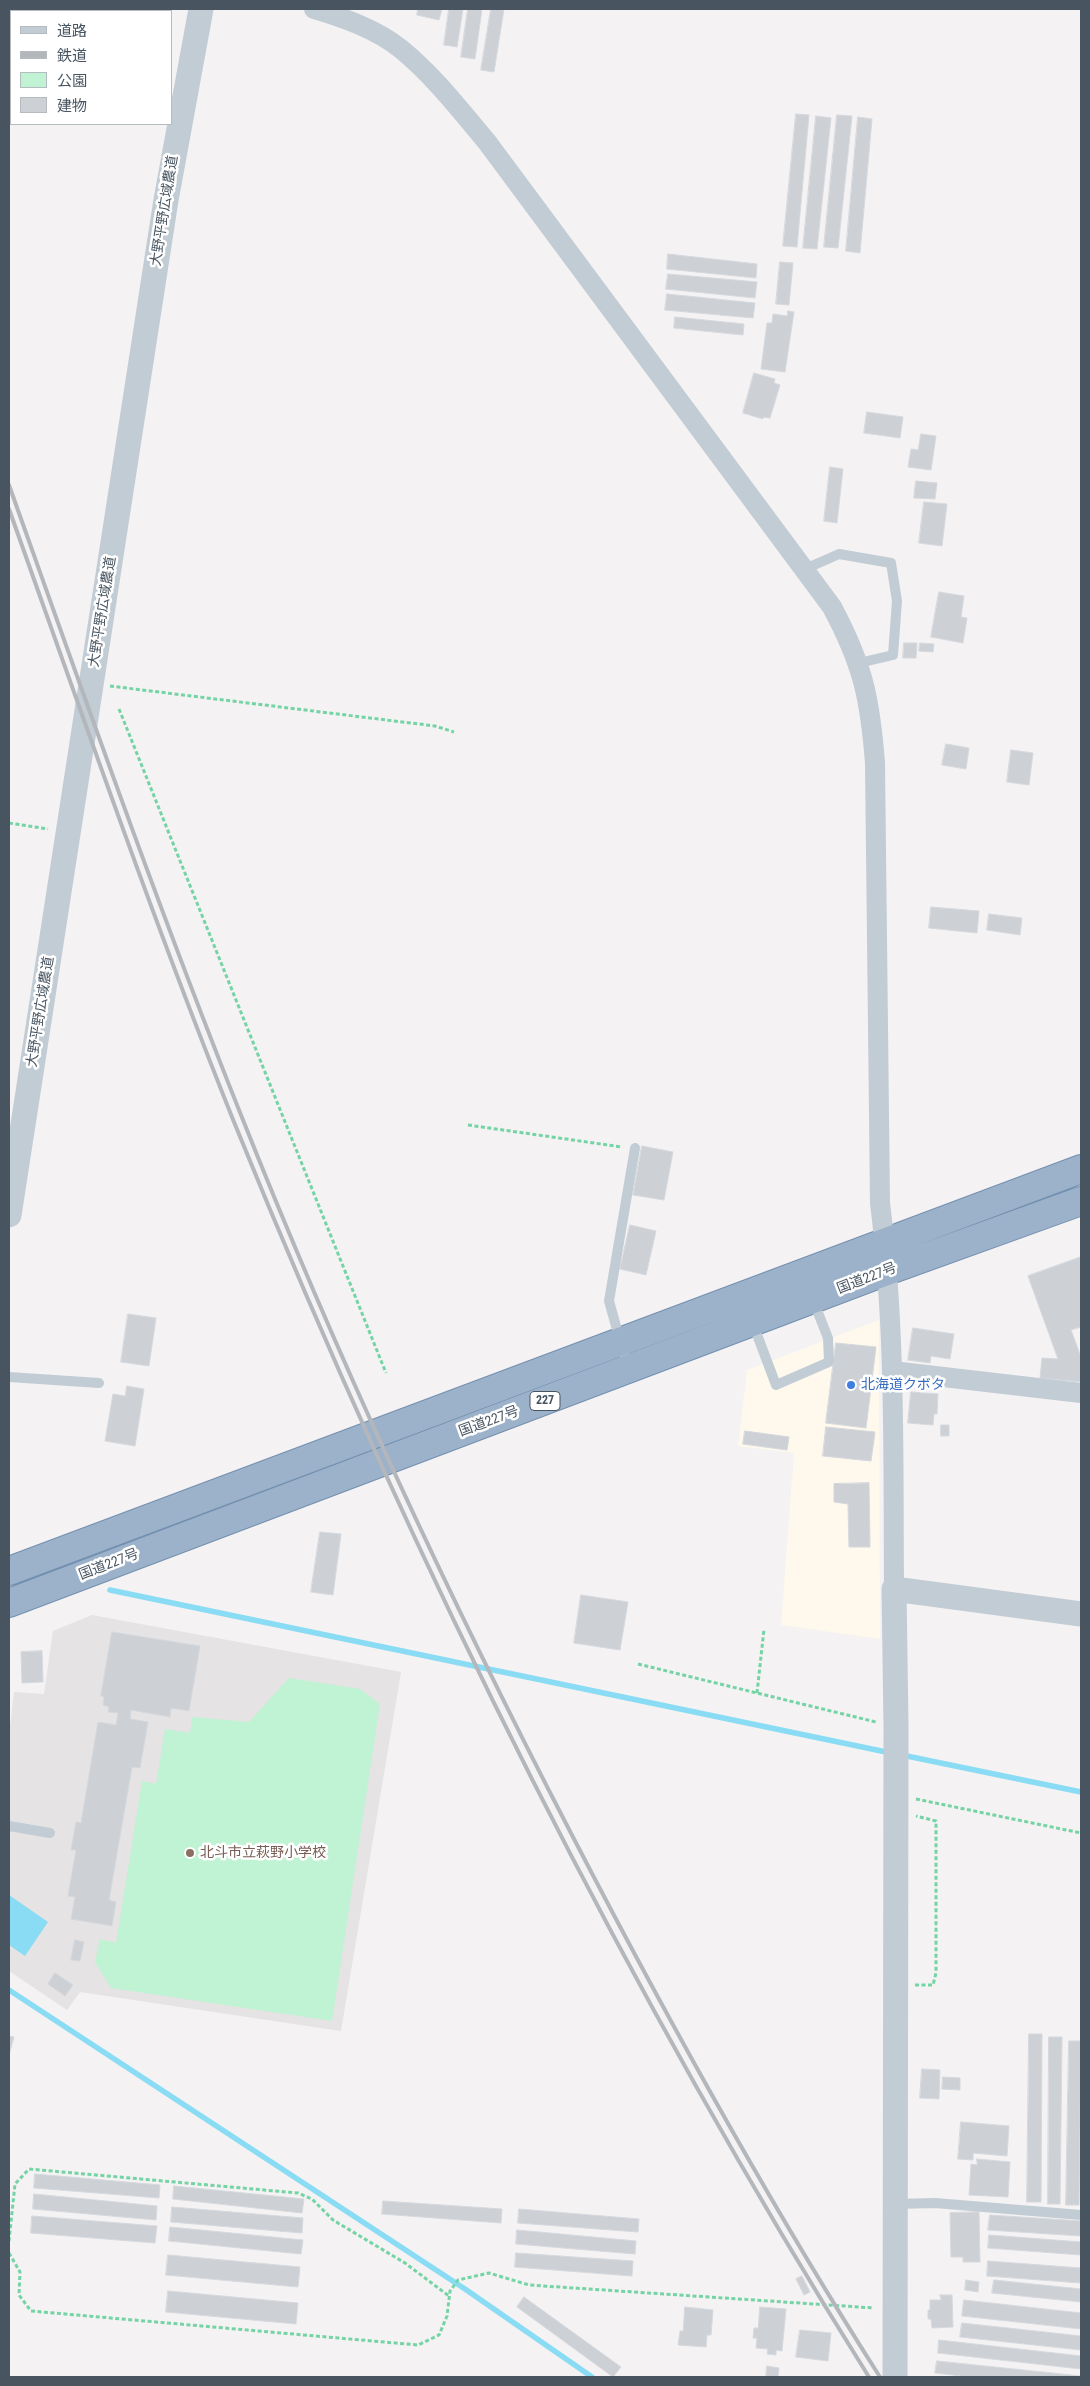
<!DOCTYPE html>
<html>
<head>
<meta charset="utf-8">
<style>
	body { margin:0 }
	#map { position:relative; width:1090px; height:2386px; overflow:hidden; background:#f4f2f2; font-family:"Roboto Condensed","Noto Sans JP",sans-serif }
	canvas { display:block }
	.frame { position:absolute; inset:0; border:10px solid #485561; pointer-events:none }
	.legend { position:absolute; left:10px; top:10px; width:162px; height:115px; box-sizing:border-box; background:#fff; border:1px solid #b6bbc0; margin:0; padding:6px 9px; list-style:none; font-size:15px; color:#485561 }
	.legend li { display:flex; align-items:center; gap:10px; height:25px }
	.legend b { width:25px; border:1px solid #b6bbc0 }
</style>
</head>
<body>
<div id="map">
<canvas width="1090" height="2386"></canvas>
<div class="frame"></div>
<ul class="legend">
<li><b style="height:6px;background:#c2ccd4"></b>道路</li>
<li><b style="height:6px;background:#b3b7bc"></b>鉄道</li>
<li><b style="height:14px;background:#bff3d3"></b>公園</li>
<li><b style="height:14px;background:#cdd1d6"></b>建物</li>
</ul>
</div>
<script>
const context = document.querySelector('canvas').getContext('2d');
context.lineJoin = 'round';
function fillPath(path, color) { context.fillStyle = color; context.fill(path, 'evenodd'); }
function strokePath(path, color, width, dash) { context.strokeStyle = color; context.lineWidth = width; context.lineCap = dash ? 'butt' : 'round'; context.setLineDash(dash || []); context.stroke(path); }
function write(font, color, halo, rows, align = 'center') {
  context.font = font + ' "Roboto Condensed","Noto Sans JP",sans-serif'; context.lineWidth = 5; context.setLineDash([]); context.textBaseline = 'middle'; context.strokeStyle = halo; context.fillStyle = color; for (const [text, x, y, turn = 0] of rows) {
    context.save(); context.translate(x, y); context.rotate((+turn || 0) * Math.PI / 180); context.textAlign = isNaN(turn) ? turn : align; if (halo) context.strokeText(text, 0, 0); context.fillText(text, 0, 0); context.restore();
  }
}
const commercial = new Path2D(`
	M879,1320L880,1639L781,1625L794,1453L738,1446L747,1370Z`);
const education = new Path2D(`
	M92,1615L401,1672L341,2031L80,1992L67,2010L9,1971V1735L14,1692L44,1694L53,1631Z`);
const green = new Path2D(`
	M289,1678L360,1689L380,1704L332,2021L111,1988L95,1962L100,1939L116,1943L142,1781L156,1784L165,1729L190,1733L192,1717L249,1722Z`);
const water = new Path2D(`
	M9,1895L48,1922L25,1956L9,1945Z`);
const stream = new Path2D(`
	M110,1590L891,1753
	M902,1755L1081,1792
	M9,1990L465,2289L592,2377`);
const building = new Path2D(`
	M418,9H442L439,20L417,15Z
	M449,9H463L457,47L444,45Z
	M468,9H482L475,59L461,57Z
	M491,9H504L494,72L481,70Z
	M796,114L809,115L797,247L783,246Z
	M837,115L852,116L838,248L824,247Z
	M816,116L831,118L817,249L803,248Z
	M858,117L872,119L860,253L846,251Z
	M668,254L757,264L756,278L667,269Z
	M780,262L793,263L789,305L776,304Z
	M668,274L757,282L755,298L666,289Z
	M667,294L755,303L753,318L665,310Z
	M788,311L794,312L785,372L761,369L767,323H772L773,314L787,316Z
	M675,317L744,324L743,335L674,328Z
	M754,373L775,379L774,383L780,385L770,418L763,417V419L743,413Z
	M867,412L903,417L900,438L864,433Z
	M921,434L936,436L931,470L908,467L911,449L918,450Z
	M830,467L843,469L837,523L824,521Z
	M916,481L937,483L935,499L914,498Z
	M924,502L947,504L942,546L919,543Z
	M939,592L964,596L961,617L967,618L963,643L931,637Z
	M904,643H917L916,658H903Z
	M920,643L934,644L933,652L919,651Z
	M946,744L969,748L966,769L942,765Z
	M1011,750L1033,753L1029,785L1007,782Z
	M931,907L979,911L977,933L929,928Z
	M989,914L1022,918L1020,935L987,930Z
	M642,1146L673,1152L664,1200L633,1195Z
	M630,1225L656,1231L646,1275L620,1269Z
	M1081,1257V1327L1071,1330L1081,1357V1382L1040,1378L1042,1358L1058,1359L1028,1276Z
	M128,1314L156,1318L149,1366L121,1362Z
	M913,1328L954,1334L950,1359L931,1356L930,1363L908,1360Z
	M836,1343L876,1347L866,1428L826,1423Z
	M127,1386L144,1389L135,1446L105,1441L113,1394L125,1396Z
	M911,1392L938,1394L937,1414H934L933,1425L908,1423Z
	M941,1425H949V1436H941Z
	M826,1427L875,1432L871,1461L823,1456Z
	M745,1431L789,1437L787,1450L743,1444Z
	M869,1483L870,1547H849L848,1504L834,1502V1484Z
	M320,1532L341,1534L333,1595L311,1592Z
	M581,1595L628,1602L620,1650L574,1643Z
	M112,1632L200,1646L189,1711L171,1708L170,1717L131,1710L130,1719L148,1722L140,1768L132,1767L109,1900L116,1902L112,1926L71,1919L75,1897L68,1896L76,1850H71L76,1822L81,1823L98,1722L116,1725L118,1713L108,1712L109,1707L103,1705L104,1697L101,1696Z
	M42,1651L43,1682L22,1683L21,1652Z
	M75,1940L84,1942L80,1961L71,1960Z
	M55,1973L73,1985L65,1996L48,1984Z
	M1029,2034H1042L1041,2202H1027Z
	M9,2036L14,2037L9,2055Z
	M1049,2037H1062L1060,2204H1048Z
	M1069,2041H1081L1079,2205H1066Z
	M922,2069L940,2070L939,2099L920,2098Z
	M943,2077L960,2078V2090L942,2089Z
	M961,2122L1009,2126L1007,2156L973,2153V2160L958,2159Z
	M977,2159L1010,2162L1008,2197L969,2195L971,2164L977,2165Z
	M35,2174L160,2185L159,2198L34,2188Z
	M174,2186L304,2199L302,2213L173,2199Z
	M34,2194L157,2206L156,2220L33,2209Z
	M383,2201L502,2209L501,2223L382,2214Z
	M172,2207L303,2218L302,2233L171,2222Z
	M519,2209L639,2219L638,2232L518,2223Z
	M979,2212L980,2262H963V2257H951L950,2213Z
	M990,2215L1081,2221V2236L988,2230Z
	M32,2216L157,2226L155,2243L31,2233Z
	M170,2227L303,2240L301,2254L169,2241Z
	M517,2230L636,2241L635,2254L516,2244Z
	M989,2235L1081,2242V2255L988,2248Z
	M516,2253L633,2261L632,2276L515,2267Z
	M168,2255L300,2267L298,2287L166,2275Z
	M988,2261L1081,2268V2283L987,2276Z
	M802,2276L810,2292L804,2295L796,2279Z
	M966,2280L979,2282L978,2292L965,2290Z
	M994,2280L1081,2289V2302L992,2293Z
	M168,2291L298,2303L296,2324L166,2312Z
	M940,2295H952L953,2327L932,2328L931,2319H928V2310H930V2300H941Z
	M524,2297L621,2367L613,2377L517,2307Z
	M964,2300L1081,2313V2329L962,2316Z
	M685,2307L713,2310L711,2335H707L706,2347L678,2345L680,2331H683Z
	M760,2307L786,2309L782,2351L776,2350V2355L767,2354L768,2349L756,2348L757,2338H753L754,2328H758Z
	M962,2323L1081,2336V2350L960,2337Z
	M800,2330L831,2333L828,2361L796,2357Z
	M939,2340L1081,2356V2369L938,2353Z
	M937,2361L1081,2376V2377H970L935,2373Z
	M767,2366L779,2368L778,2377H766Z`);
const path = new Path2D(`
	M110,686L435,726L454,732
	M119,709L386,1373
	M9,823L48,829
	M468,1125L622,1147
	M638,1664L876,1722
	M757,1693L764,1629
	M916,1799L1081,1833
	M915,1985H933L936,1973V1821L916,1816
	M9,2241L15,2184L29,2169L298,2193L312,2199L333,2220L405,2263L449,2296
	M9,2253L20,2272L19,2295L31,2311L418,2345L439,2335L447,2316L450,2291L458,2280L489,2273L529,2285L874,2308`);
const service = new Path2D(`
	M805,569L839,554L891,563L897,601L893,655L859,663
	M753,1324L776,1385L829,1362L828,1338L813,1300
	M628,1369L609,1301L635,1148
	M9,1377L99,1383
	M9,1826L50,1833
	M895,2204L935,2203L1081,2215`);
const minor = new Path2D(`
	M314,9C344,18 376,29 401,49C434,76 460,110 487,142L832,607C863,665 870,698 875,763L880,1203C896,1331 893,1460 894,1589
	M892,1371L1081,1393`);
const tertiary = new Path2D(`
	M9,1215L166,200L201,9
	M895,2377L896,1727L894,1589L1081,1614`);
const trunk = new Path2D(`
	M9,1571L1081,1169
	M9,1603L887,1271L1081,1201`);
const rail = new Path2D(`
	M9,485C84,696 158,907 241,1115C339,1362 452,1604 574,1839C669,2022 769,2203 880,2377
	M9,509C82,714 153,920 234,1122C410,1556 620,1980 869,2377`);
const markers = [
	[851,1385,5,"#3f7fe0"],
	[190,1853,5,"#8d6e63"]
];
const shields = [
	[545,1401,30]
];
const shieldNames = [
	["227",545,1401]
];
const streetNames = [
	["大野平野広域農道",165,211,-81],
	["大野平野広域農道",103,612,-81],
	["大野平野広域農道",41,1012,-81],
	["国道227号",867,1279,-21],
	["国道227号",489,1422,-20],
	["国道227号",109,1565,-21]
];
const shopNames = [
	["北海道クボタ",861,1385]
];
const educationNames = [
	["北斗市立萩野小学校",200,1853]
];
fillPath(commercial, '#fef9ec');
fillPath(education, '#e5e3e4');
fillPath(green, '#bff3d3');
fillPath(water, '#89dcf3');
strokePath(stream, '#89dcf3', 5.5);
fillPath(building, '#cdd1d6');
strokePath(building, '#d5d8dd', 1);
strokePath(trunk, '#728faf', 30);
strokePath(path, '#74d4a5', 3, [4, 2.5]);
strokePath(service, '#c2ccd4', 10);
strokePath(minor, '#c2ccd4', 20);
strokePath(tertiary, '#c2ccd4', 25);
strokePath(trunk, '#9cb2ca', 28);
strokePath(rail, '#b3b7bc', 4);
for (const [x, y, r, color] of markers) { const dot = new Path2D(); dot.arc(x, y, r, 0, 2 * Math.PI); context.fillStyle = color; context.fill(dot); strokePath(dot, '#fff', 2); }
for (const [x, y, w] of shields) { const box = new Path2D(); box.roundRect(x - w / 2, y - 9.5, w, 19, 4); context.fillStyle = '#fff'; context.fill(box); strokePath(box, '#485561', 1); }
write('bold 12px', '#485561', null, shieldNames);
write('14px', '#485561', '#fff', streetNames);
write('14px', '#366cbe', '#fff', shopNames, 'left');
write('14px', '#785e54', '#fff', educationNames, 'left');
</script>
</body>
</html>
